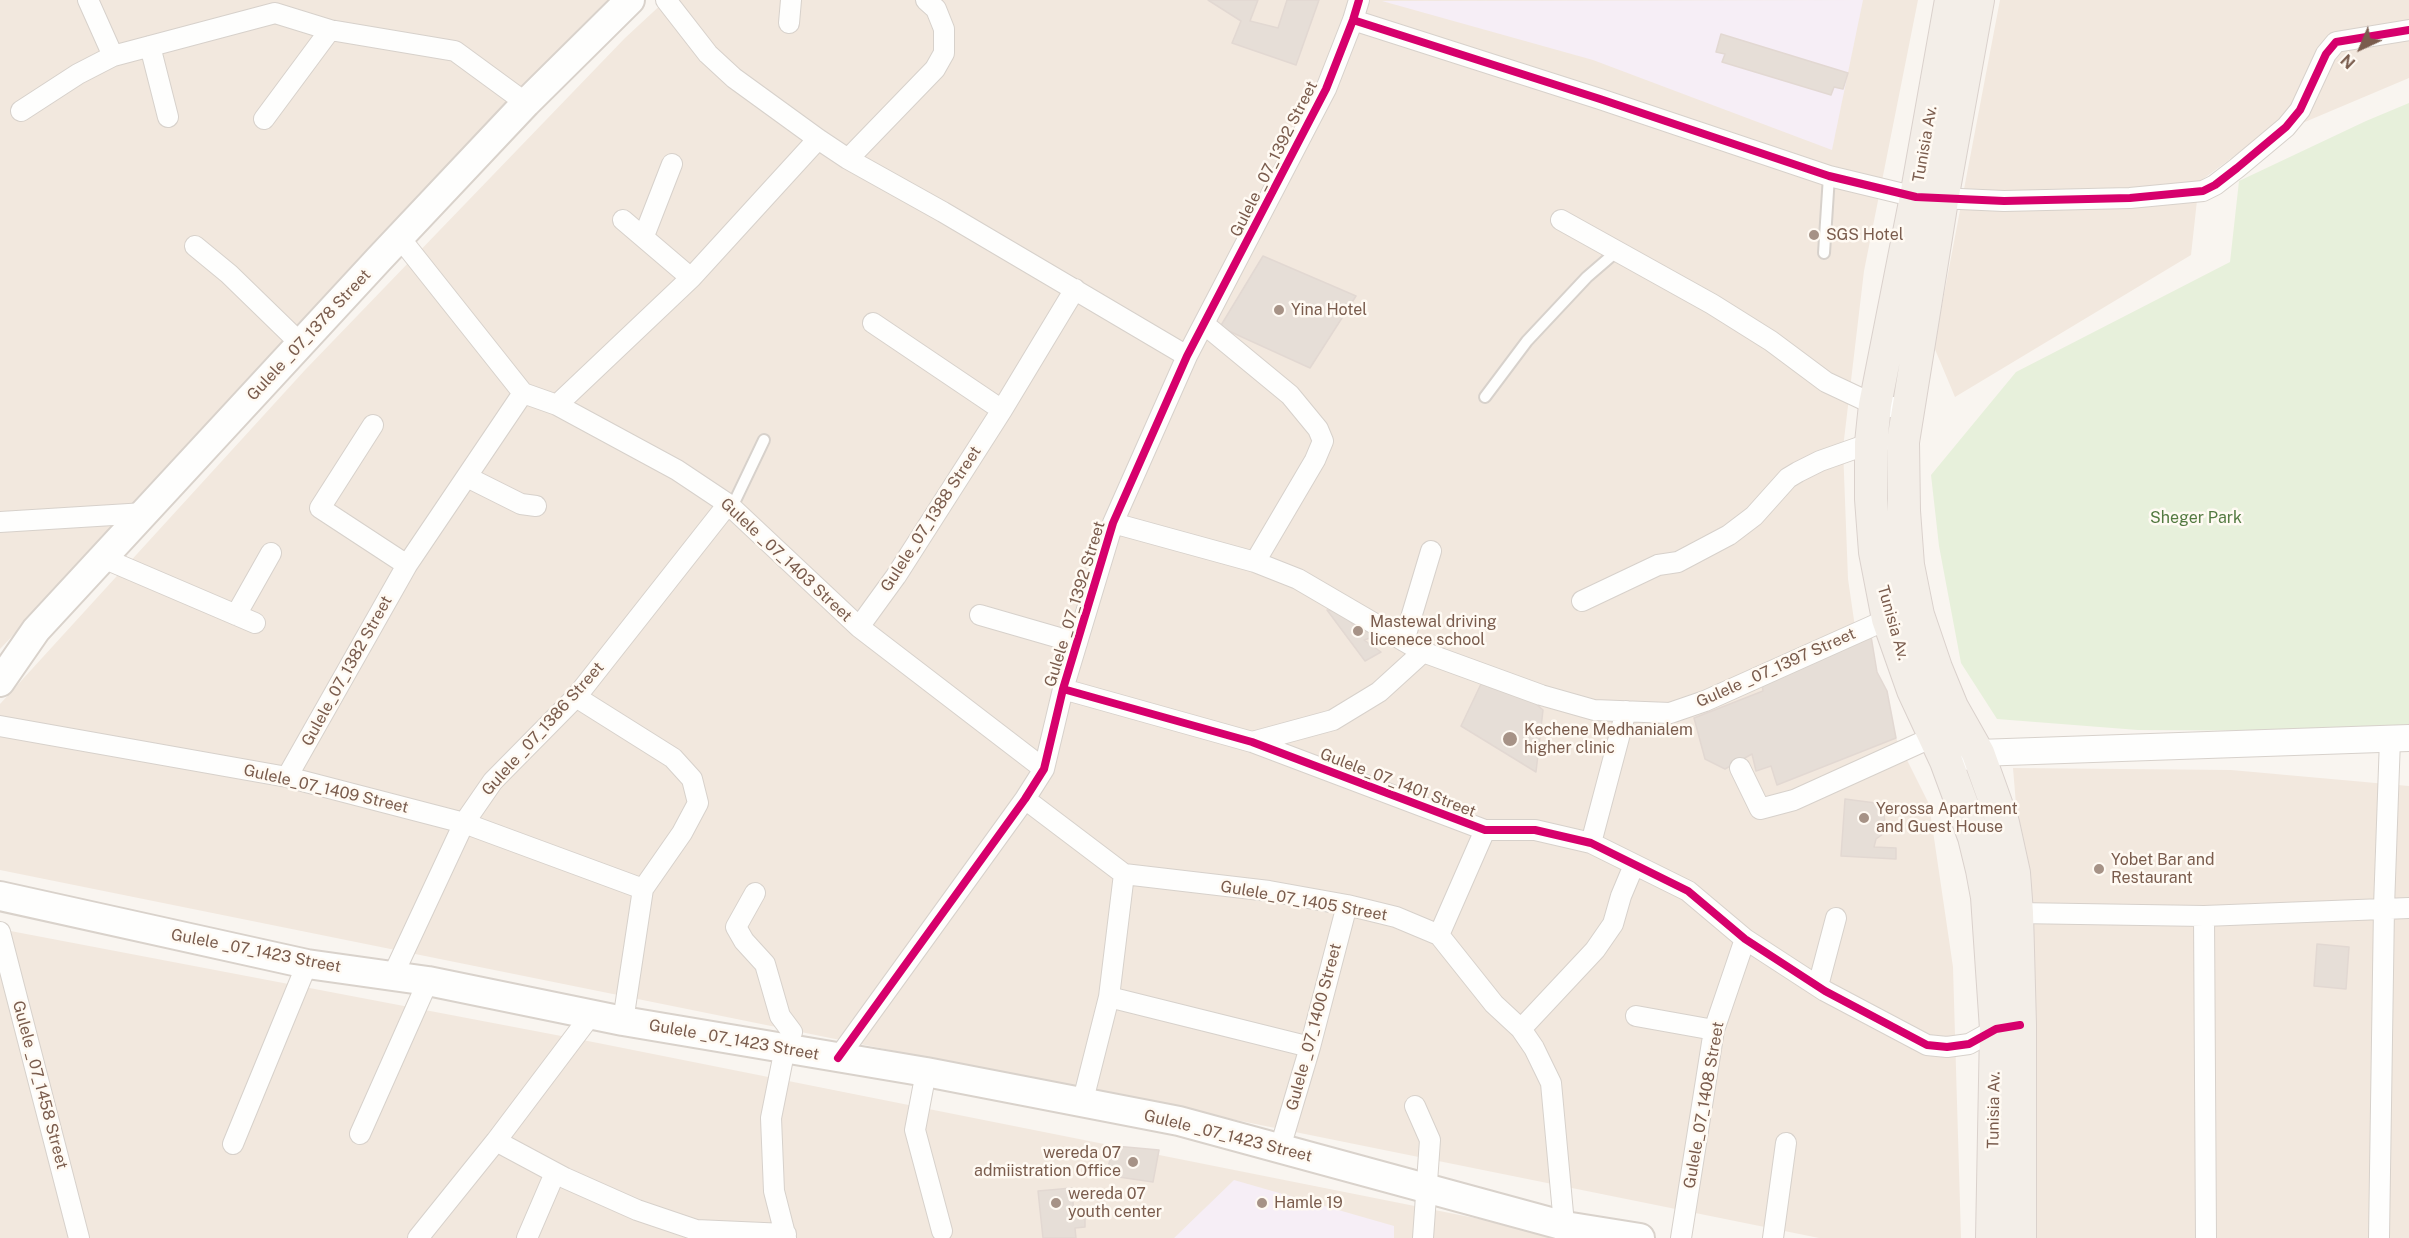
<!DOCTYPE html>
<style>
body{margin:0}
#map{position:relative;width:2409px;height:1238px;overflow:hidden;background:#f9f5f0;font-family:"Public Sans",sans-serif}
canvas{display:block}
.north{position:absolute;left:2331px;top:18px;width:60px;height:60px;-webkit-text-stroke:4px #fffaf3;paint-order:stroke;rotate:224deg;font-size:16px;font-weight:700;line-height:24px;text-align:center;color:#7a5c4d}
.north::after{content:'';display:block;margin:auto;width:21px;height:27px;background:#7a5c4d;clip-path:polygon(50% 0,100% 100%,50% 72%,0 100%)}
</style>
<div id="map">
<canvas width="2409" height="1238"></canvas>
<div class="north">N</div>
</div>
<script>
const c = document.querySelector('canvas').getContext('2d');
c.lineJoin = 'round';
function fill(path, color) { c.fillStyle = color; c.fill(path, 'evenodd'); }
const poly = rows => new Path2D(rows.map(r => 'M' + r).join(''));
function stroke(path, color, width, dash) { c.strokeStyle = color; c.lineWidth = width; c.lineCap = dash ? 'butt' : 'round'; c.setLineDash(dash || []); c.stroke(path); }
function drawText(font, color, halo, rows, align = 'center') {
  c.font = font + ' "Public Sans",sans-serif'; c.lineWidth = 5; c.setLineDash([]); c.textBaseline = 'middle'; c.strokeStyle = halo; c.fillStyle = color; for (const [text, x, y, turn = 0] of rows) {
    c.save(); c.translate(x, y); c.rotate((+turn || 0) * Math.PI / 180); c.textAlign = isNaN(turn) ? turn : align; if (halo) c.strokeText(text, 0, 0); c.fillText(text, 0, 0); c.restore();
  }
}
fill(poly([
 [0,0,616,0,0,649],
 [666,0,1918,0,1864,271,1843,448,1848,579,1861,668,1929,804,1953,967,1961,1238,1819,1238,0,870,0,704,305,370,625,38],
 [2000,0,2409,0,2409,78,2248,146,2199,182,2191,255,1955,397,1934,347],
 [2013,768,2231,770,2409,786,2409,1238,2028,1238,2033,1012],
 [0,929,598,1043,1575,1238,0,1238]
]), '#f2e8de');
fill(poly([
 [1863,0,1832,150,1593,60,1382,1],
 [1234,1180,1394,1226,1394,1238,1174,1238]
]), '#f6eef6');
fill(poly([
 [2409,103,2409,727,2307,731,2138,730,1997,719,1961,663,1939,546,1931,475,2016,372,2230,262,2239,181,2366,121]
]), '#e7f0db');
const building = poly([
 [1208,0,1258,0,1250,21,1278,28,1287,0,1319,0,1296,65,1232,43,1241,21,1208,0],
 [1721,34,1848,73,1843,89,1834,87,1831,95,1722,62,1725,54,1716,52,1721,34],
 [1263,256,1356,296,1310,368,1220,327,1263,256],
 [1327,610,1342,612,1355,627,1365,624,1376,636,1364,640,1381,652,1365,661,1327,610],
 [1871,636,1877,672,1887,691,1896,738,1777,785,1771,766,1756,771,1752,754,1725,769,1705,759,1694,718,1763,691,1762,684,1871,636],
 [1481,684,1535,703,1543,710,1536,772,1461,726,1481,684],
 [1845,799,1883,804,1886,832,1876,839,1874,847,1896,848,1896,859,1841,856,1845,799],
 [2317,944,2349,947,2346,989,2314,986,2317,944],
 [1115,1146,1159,1150,1153,1182,1105,1175,1115,1146],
 [1072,1188,1074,1216,1085,1215,1085,1227,1075,1228,1076,1238,1043,1238,1038,1191,1072,1188]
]);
fill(building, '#e6ded7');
stroke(building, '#e2d8d2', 1.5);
const service = poly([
 [1824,253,1829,176],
 [1485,397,1527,341,1587,277,1616,252],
 [732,507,764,440]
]);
const minor = poly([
 [88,0,113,56],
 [666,0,708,54,734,78,818,139,848,159,943,212,1187,356],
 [1353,20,1600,99,1829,176,1916,197,2004,201,2130,198,2203,191,2215,185,2237,168,2286,127,2300,110,2326,54,2336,42,2409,30],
 [789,23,791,0],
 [150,46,168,117],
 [21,111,78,74,113,56,275,13,330,30,455,51,526,103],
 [264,119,330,30],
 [848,159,935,69,944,53,944,29,936,9,926,0],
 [623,220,691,278],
 [1561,220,1712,304,1771,341,1826,382,1875,405,1909,409],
 [644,236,672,164],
 [400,238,523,393,557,405,677,470,728,504,859,627,1044,769],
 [195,246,229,274,301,344],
 [873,323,1002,410],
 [1204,324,1290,395,1318,429,1323,441,1315,460,1255,562],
 [557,405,691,278,818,139],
 [373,425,320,508,407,565],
 [467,477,521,504,536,506],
 [0,522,145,513],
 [1113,523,1255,562,1298,579,1423,652,1541,695,1594,710,1670,713,1705,701,1888,619,1897,617],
 [103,558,255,623],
 [1582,601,1658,565,1678,562,1729,535,1754,516,1788,478,1798,472,1820,461,1871,443,1880,443],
 [236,615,271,553],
 [980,615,1077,643],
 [859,627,896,576,1002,410,1075,289],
 [1404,641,1431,551],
 [1063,689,1252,742,1485,830,1535,830,1591,843,1688,891,1745,939,1825,991,1927,1045,1947,1047,1969,1044,1996,1029,2002,1028],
 [576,697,673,758,692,779,698,803,682,833,643,889,623,1021],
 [0,726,287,777,464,823,643,889],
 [1252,742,1333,720,1379,692,1423,652],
 [1740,768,1760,809,1794,800,1933,737],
 [287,777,407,565,523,393],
 [1025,799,1124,874],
 [1591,843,1626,711],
 [1124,874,1269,891,1347,905,1396,917,1439,935,1494,1004,1521,1029,1534,1048,1551,1083,1565,1235],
 [755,893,736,927,744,941,765,964,780,1016,792,1032,785,1048,771,1118,774,1191,786,1238],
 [2017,913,2204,916,2409,908],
 [2204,916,2206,1238],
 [0,932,79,1238],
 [1439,935,1485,830],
 [393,975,464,823,493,781,576,697,728,504],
 [1818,986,1836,918],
 [1109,997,1310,1047],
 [1636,1016,1714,1030],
 [1521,1029,1595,950,1613,924,1621,896,1634,865],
 [838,1058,1025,799,1044,769,1063,689,1113,523,1187,356,1326,89,1353,20,1359,0],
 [926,1072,915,1130,942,1231],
 [1082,1104,1109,997,1124,874],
 [1415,1106,1430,1140,1423,1238],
 [360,1134,428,981],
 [496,1141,565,1178,637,1210,696,1230,786,1234],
 [233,1144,307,964],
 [1280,1148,1310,1047,1347,905],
 [418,1238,496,1141,591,1015],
 [527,1238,555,1173],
 [1681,1238,1714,1030,1745,939],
 [1773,1238,1786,1143],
 [2379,1238,2384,907,2390,739]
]);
const tertiary = poly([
 [1960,758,1978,753,2409,738]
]);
const secondary = poly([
 [0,682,36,630,379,259,526,103,630,0],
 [0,896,307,964,428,981,623,1021,926,1072,1179,1121,1565,1226,1640,1238]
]);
const primary = poly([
 [1951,0,1916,197,1875,405,1871,443,1871,499,1875,552,1888,619,1913,690,1946,761,1974,837,1982,870,1987,897,1996,1029,1992,1238],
 [1978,0,1942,200,1903,442,1904,511,1908,565,1918,615,1936,668,1952,707,1978,753,2003,823,2014,873,2017,913,2020,1025,2020,1238]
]);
stroke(service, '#d7d1cb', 14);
stroke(minor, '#d7d1cb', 22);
stroke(tertiary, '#d7d1cb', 28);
stroke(secondary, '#d9d2cb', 32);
stroke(primary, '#dad1cc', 34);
stroke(service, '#fefefd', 10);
stroke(minor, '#fefefd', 20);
stroke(tertiary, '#fefefd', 26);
stroke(secondary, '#fefefd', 28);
stroke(primary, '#f3eee8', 32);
stroke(poly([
 [1353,20,1600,99,1829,176,1916,197,2004,201,2130,198,2203,191,2215,185,2237,168,2286,127,2300,110,2326,54,2336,42,2409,30],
 [1063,689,1252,742,1485,830,1535,830,1591,843,1688,891,1745,939,1825,991,1927,1045,1947,1047,1969,1044,1996,1029,2020,1025],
 [838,1058,1025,799,1044,769,1063,689,1113,523,1187,356,1326,89,1353,20,1359,0]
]), '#d6006c', 8);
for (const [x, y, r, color] of [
 [1814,235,6,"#a69286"],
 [1279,310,6,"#a69286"],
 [1358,631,6,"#a69286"],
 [1510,739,8,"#a69286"],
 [1864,818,6,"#a69286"],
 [2099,869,6,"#a69286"],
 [1133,1162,6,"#a69286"],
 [1056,1203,6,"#a69286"],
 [1262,1203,6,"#a69286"]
]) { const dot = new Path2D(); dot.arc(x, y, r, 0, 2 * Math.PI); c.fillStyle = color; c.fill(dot); stroke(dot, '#fffaf3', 2); }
drawText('16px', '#7a5c4d', '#fffaf3', [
 ["Tunisia Av.",1925,144,-80],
 ["Gulele _07_1392 Street",1274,159,-63],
 ["Gulele _07_1378 Street",309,335,-47],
 ["Gulele_07_1388 Street",931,519,-57],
 ["Gulele _07_1403 Street",786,560,43],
 ["Gulele _07_1392 Street",1075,604,-73],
 ["Tunisia Av.",1893,623,74],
 ["Gulele _07_1397 Street",1776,668,-24],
 ["Gulele_07_1382 Street",347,671,-61],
 ["Gulele _07_1386 Street",543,729,-48],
 ["Gulele_07_1401 Street",1398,783,21],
 ["Gulele_07_1409 Street",326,789,13],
 ["Gulele_07_1405 Street",1304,901,10],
 ["Gulele _07_1423 Street",256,951,11],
 ["Gulele _07_1400 Street",1314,1027,-75],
 ["Gulele _07_1423 Street",734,1040,10],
 ["Gulele _07_1458 Street",40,1085,75],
 ["Gulele_07_1408 Street",1704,1105,-80],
 ["Tunisia Av.",1994,1110,-89],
 ["Gulele _07_1423 Street",1228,1136,14]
]);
drawText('16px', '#7a5c4d', '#fffaf3', [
 ["SGS Hotel",1826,235],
 ["Yina Hotel",1291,310],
 ["Mastewal driving",1370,622],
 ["licenece school",1370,640],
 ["Kechene Medhanialem",1524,730],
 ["higher clinic",1524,748],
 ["Yerossa Apartment",1876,809],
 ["and Guest House",1876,827],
 ["Yobet Bar and",2111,860],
 ["Restaurant",2111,878],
 ["wereda 07",1121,1153,"right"],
 ["admiistration Office",1121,1171,"right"],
 ["wereda 07",1068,1194],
 ["youth center",1068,1212],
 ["Hamle 19",1274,1203]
], 'left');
drawText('16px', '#537a41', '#fffaf3', [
 ["Sheger Park",2196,518]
]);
</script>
